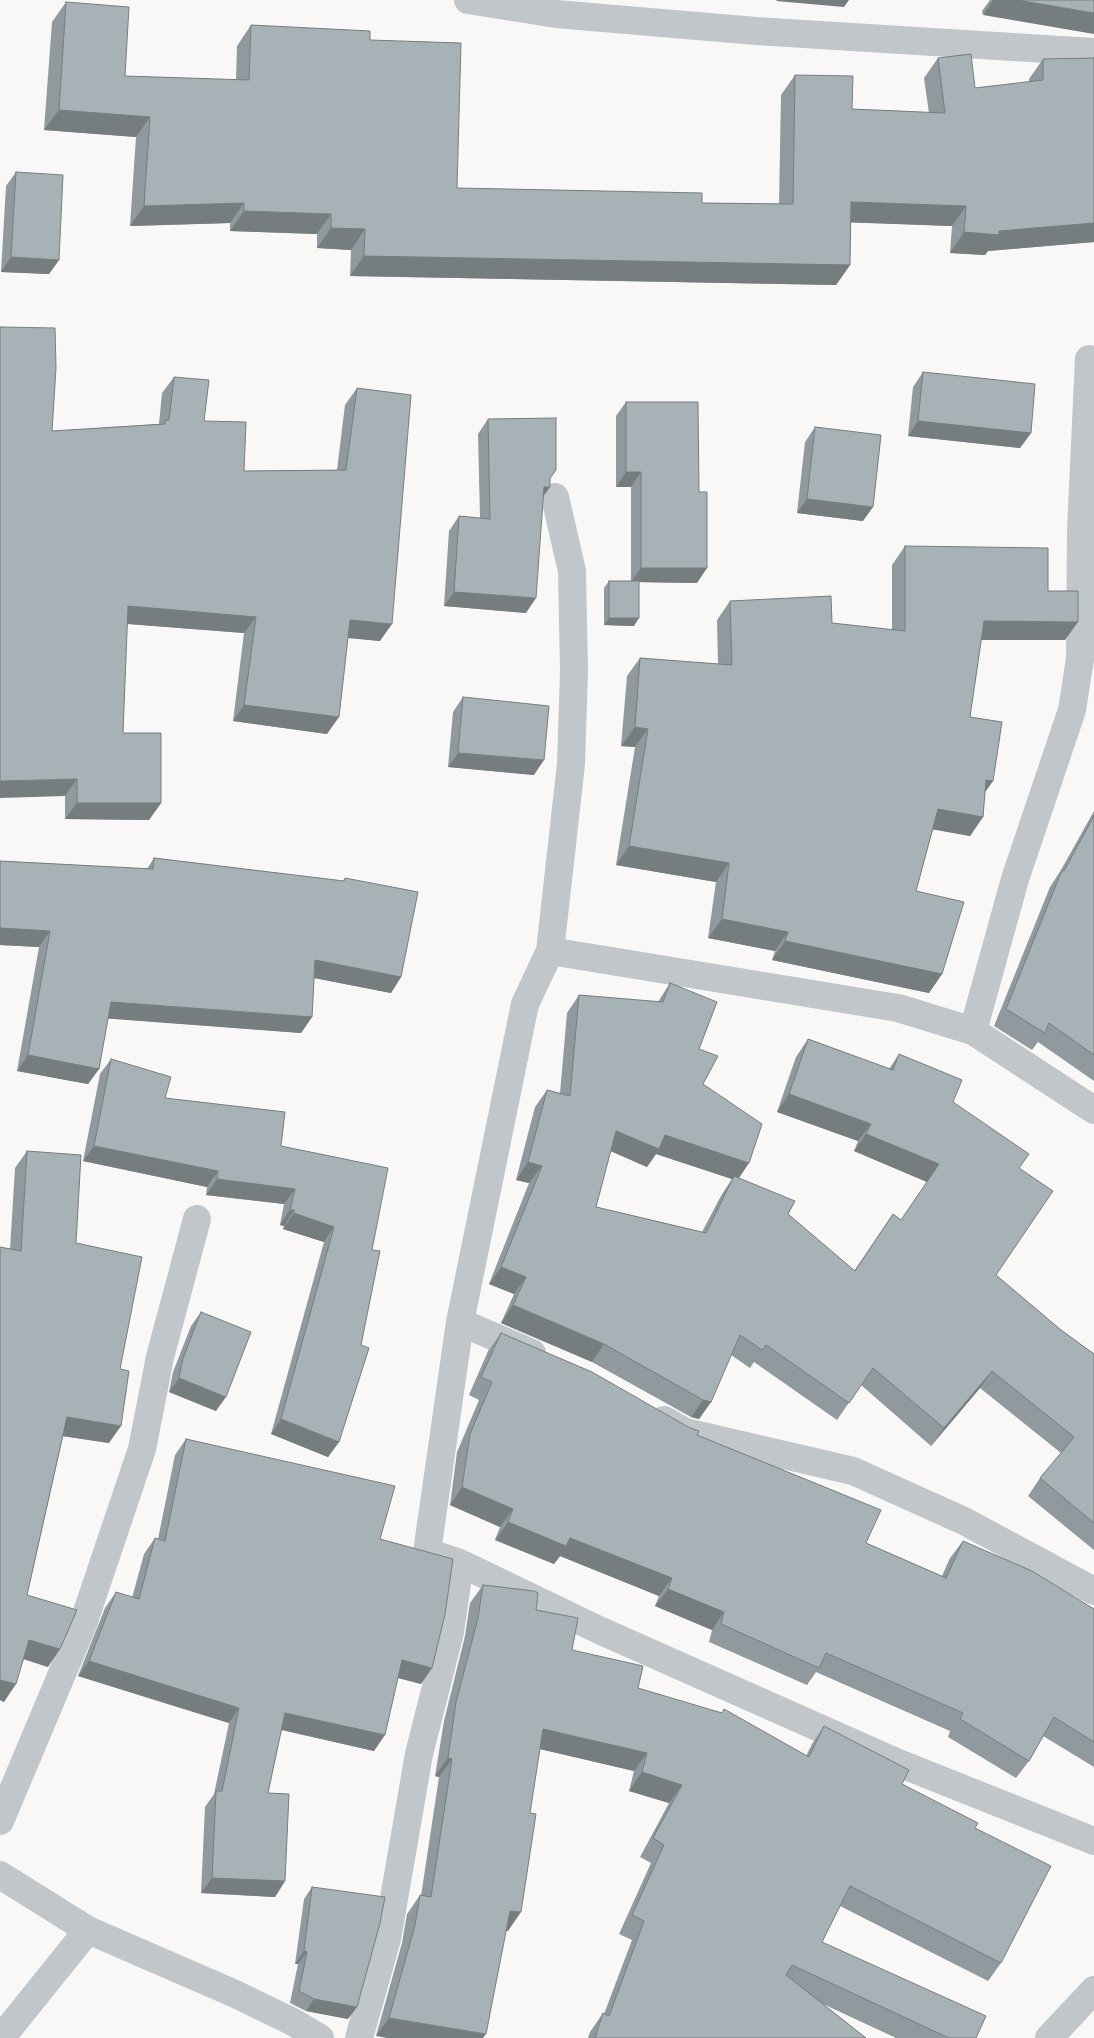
<!DOCTYPE html>
<style>
body{margin:0}
canvas{display:block;background:#f9f8f6}
</style>
<canvas width="1094" height="2038"></canvas>
<script>
const c = document.querySelector('canvas').getContext('2d');
c.lineJoin = 'round';
const poly = rows => new Path2D(rows.map(r => 'M' + r).join(''));
function stroke(path, color, width, dash) { c.strokeStyle = color; c.lineWidth = width; c.lineCap = dash ? 'butt' : 'round'; c.setLineDash(dash || []); c.stroke(path); }
function fill(path, color) { c.fillStyle = color; c.fill(path, 'evenodd'); }
stroke(poly([
 [468,0,556,14,756,31,1094,52],
 [555,497,572,571,574,671,571,764,550,951,525,1004,460,1322,427,1552,460,1563,599,1630,896,1762,1094,1841],
 [550,951,898,1008,973,1031,1094,1110],
 [973,1031,1015,879,1072,710,1080,659,1081,529,1089,359],
 [460,1322,532,1353],
 [664,1420,685,1432,853,1471,964,1521,1094,1591],
 [0,1821,83,1624,142,1449,160,1357,197,1219],
 [0,1875,88,1930,233,1993,293,2022,320,2038],
 [1,2038,88,1930],
 [359,2038,387,1939,419,1754,450,1632,460,1563],
 [1049,2038,1094,1990]
]), '#c0c6c9', 28);
fill(poly([
 [990,0,1094,0,983,15,982,11],
 [66,2,125,76,236,80,237,46,251,25,370,40,457,188,702,203,779,204,781,95,795,75,852,109,929,113,924,78,938,58,975,88,1029,82,1029,79,1043,59,1094,58,1094,242,988,251,985,255,950,253,952,226,850,222,850,265,836,285,350,276,351,250,317,248,317,234,230,231,230,223,130,226,136,137,44,130,52,22],
 [16,172,59,260,49,274,1,272,6,186],
 [923,372,1031,433,1020,448,908,436,913,387],
 [174,377,204,421,244,471,337,470,345,405,357,388,380,641,348,638,327,734,233,721,244,633,127,624,123,733,161,803,149,820,65,819,65,796,52,431,159,424,162,393],
 [626,402,697,583,639,582,634,626,604,625,604,588,609,581,631,581,631,487,616,487,616,416],
 [488,419,556,470,550,479,550,487,543,496,526,613,444,606,449,531,459,516,480,518,478,434],
 [815,427,863,521,797,513,805,442],
 [905,546,1048,591,1065,640,981,640,970,717,993,781,985,792,983,817,970,836,933,829,916,891,942,974,929,993,772,960,775,951,708,938,716,882,616,865,635,747,621,746,627,676,640,658,718,664,717,620,730,601,832,623,892,630,892,565],
 [463,697,534,775,448,767,453,712],
 [1094,811,1094,1081,1038,1042,1032,1050,994,1026,1050,887,1061,870],
 [154,858,343,881,345,878,401,977,391,993,314,978,312,1017,301,1033,108,1018,99,1069,88,1084,17,1071,39,947,0,945,0,861,147,869],
 [670,983,699,1049,703,1084,739,1178,788,1214,854,1271,893,1214,901,1220,927,1182,854,1151,858,1141,777,1112,796,1057,808,1039,889,1069,899,1054,953,1102,1019,1168,996,1275,1061,1330,1094,1354,1094,1550,1028,1496,1040,1478,1061,1453,980,1388,931,1446,861,1385,837,1420,754,1362,750,1368,731,1355,711,1402,699,1419,691,1417,592,1362,501,1323,514,1294,489,1284,529,1183,516,1180,535,1107,547,1090,560,1093,567,1013,579,995,658,1002],
 [610,1151,647,1167,656,1154,732,1179,722,1194,702,1232,596,1207],
 [111,1059,165,1098,281,1146,372,1250,339,1442,328,1457,271,1434,324,1242,283,1229,284,1226,280,1225,284,1204,206,1195,207,1187,83,1161,100,1074],
 [27,1151,76,1243,120,1369,109,1443,63,1436,27,1595,48,1667,24,1659,4,1702,0,1700,0,1247,10,1249,15,1168],
 [201,1312,216,1411,169,1392,173,1372,191,1326],
 [501,1333,697,1435,866,1543,942,1576,950,1558,963,1541,1094,1609,1094,1767,1043,1736,1029,1761,1016,1778,948,1737,950,1731,816,1672,807,1685,709,1642,712,1630,655,1606,659,1596,560,1556,554,1564,495,1540,500,1527,450,1505,457,1452,479,1400,469,1395,488,1351],
 [186,1439,380,1539,432,1668,421,1684,398,1678,374,1751,281,1730,268,1793,285,1881,275,1897,201,1893,205,1807,214,1794,229,1723,78,1676,105,1608,116,1592,132,1598,144,1554,155,1538,158,1539,175,1455],
 [483,1585,536,1610,572,1650,638,1688,806,1756,812,1744,824,1726,902,1784,975,1828,1001,1963,988,1981,840,1906,822,1942,976,2038,896,2038,823,2004,866,2038,588,2038,590,2032,603,2013,604,2014,632,1940,619,1934,651,1863,640,1857,669,1803,629,1791,634,1771,540,1749,508,1931,506,1930,376,2036,402,1943,407,1914,420,1895,421,1896,439,1777,435,1776,444,1721,465,1636,470,1603],
 [312,1887,348,2019,306,2011,290,2003,298,1964,295,1964,304,1899]
]), '#90999d');
fill(poly([
 [777,0,849,0,844,7,776,1],
 [993,0,1017,0,1094,13,1094,34,983,15],
 [59,110,150,117,136,137,44,130],
 [851,202,966,206,952,226,837,222],
 [244,203,230,223,130,226,144,206],
 [244,211,331,214,317,234,230,231],
 [1094,223,1094,242,988,251,985,255,950,253,964,232,999,231],
 [331,228,365,229,351,250,317,248],
 [364,256,850,265,836,285,350,276],
 [11,257,59,260,49,274,1,272],
 [918,421,1031,433,1020,448,908,436],
 [556,470,544,487,550,487,540,501,534,501],
 [626,472,641,472,631,487,616,487],
 [807,499,873,507,863,521,797,513],
 [641,568,707,568,697,583,631,582],
 [454,592,536,598,526,613,444,606],
 [128,606,256,617,244,633,116,623],
 [609,618,639,618,634,626,604,625],
 [350,620,392,624,380,641,339,637],
 [984,621,1078,622,1065,640,970,640],
 [244,705,339,717,327,734,233,721],
 [635,727,648,729,635,747,621,746],
 [458,753,544,760,534,775,448,767],
 [77,779,65,796,0,798,0,781],
 [986,780,993,781,979,800],
 [77,803,161,803,149,820,65,819],
 [938,809,983,817,970,836,925,828],
 [629,846,729,863,716,882,616,865],
 [722,919,788,932,775,951,708,938],
 [0,928,50,931,39,947,0,945],
 [785,941,942,974,929,993,772,960],
 [315,960,401,977,391,993,304,976],
 [111,1002,312,1017,301,1033,100,1018],
 [28,1055,99,1069,88,1084,17,1071],
 [789,1094,871,1124,858,1141,777,1112],
 [616,1131,665,1135,749,1163,737,1181,734,1176,732,1179,656,1154,647,1167,604,1148],
 [866,1134,939,1164,927,1182,854,1151],
 [94,1146,218,1171,207,1187,83,1161],
 [528,1162,542,1166,529,1183,516,1180],
 [217,1179,295,1189,284,1204,206,1195],
 [290,1210,294,1210,284,1226,280,1225],
 [294,1213,334,1227,324,1242,283,1229],
 [501,1267,526,1277,514,1294,489,1284],
 [513,1305,604,1344,592,1362,501,1323],
 [992,1371,980,1388,931,1446,944,1428],
 [179,1378,226,1397,216,1411,169,1392],
 [703,1400,711,1402,699,1419,691,1417],
 [67,1417,121,1426,109,1443,55,1435],
 [281,1419,339,1442,328,1457,271,1434],
 [462,1487,513,1509,500,1527,450,1505],
 [508,1522,570,1538,672,1578,659,1596,560,1556,554,1564,495,1540],
 [668,1589,724,1612,712,1630,655,1606],
 [29,1640,60,1649,48,1667,17,1657],
 [402,1660,432,1668,421,1684,391,1676],
 [89,1661,239,1708,229,1723,78,1676],
 [0,1680,16,1684,4,1702,0,1700],
 [285,1713,385,1735,374,1751,274,1728],
 [543,1729,647,1753,634,1771,531,1747],
 [448,1758,452,1759,439,1777,435,1776],
 [642,1772,682,1785,669,1803,629,1791],
 [212,1878,285,1881,275,1897,201,1893],
 [510,1911,521,1912,508,1931,498,1929],
 [304,1951,307,1952,298,1964,295,1964],
 [314,1999,357,2007,348,2019,306,2011],
 [389,2018,486,2034,483,2038,387,2038,376,2036]
]), '#757d7f');
const building = poly([
 [1017,0,1094,0,1094,13,1017,0],
 [66,2,129,7,125,76,249,80,251,25,370,31,370,40,461,43,457,188,702,193,702,203,793,204,795,75,853,76,852,109,945,113,938,58,971,54,975,88,1043,80,1043,59,1094,58,1094,223,999,231,999,235,964,232,966,206,851,202,850,265,364,256,365,229,331,228,331,214,244,211,244,203,144,206,150,117,59,110,66,2],
 [16,172,63,175,59,260,11,257,16,172],
 [0,327,55,328,56,368,52,431,165,424,165,420,169,420,174,377,209,380,204,421,246,422,244,471,346,470,357,388,411,395,392,624,350,620,339,717,244,705,256,617,128,606,123,733,161,733,161,803,77,803,77,779,0,781,0,327],
 [923,372,1035,384,1031,433,918,421,923,372],
 [626,402,698,402,699,492,707,492,707,568,641,568,641,472,626,472,626,402],
 [556,418,556,470,550,478,550,487,544,487,536,598,454,592,459,516,490,519,488,419,556,418],
 [815,427,881,435,873,507,807,499,815,427],
 [905,546,1048,548,1048,591,1078,591,1078,622,984,621,970,717,1002,722,993,781,986,780,983,817,938,809,916,891,964,902,942,974,785,941,788,932,722,919,729,863,629,846,648,729,635,727,640,658,732,665,730,601,831,596,832,623,905,631,905,546],
 [609,581,639,581,639,618,609,618,609,581],
 [463,697,549,706,544,760,458,753,463,697],
 [1094,816,1094,1055,1049,1023,1045,1033,1006,1009,1062,870,1064,871,1094,816],
 [154,858,344,881,345,878,418,892,401,977,315,960,312,1017,111,1002,99,1069,28,1055,50,931,0,928,0,861,153,869,154,858],
 [670,983,717,1002,699,1049,718,1056,703,1084,762,1124,749,1163,665,1135,659,1149,616,1131,596,1207,706,1233,734,1176,795,1201,788,1214,855,1271,893,1214,901,1220,939,1164,866,1134,871,1124,789,1094,808,1039,893,1070,899,1054,962,1080,953,1102,1029,1154,1019,1168,1053,1191,996,1275,1061,1330,1094,1354,1094,1523,1040,1478,1074,1437,992,1371,944,1428,873,1368,849,1403,766,1345,762,1350,740,1335,711,1402,703,1400,604,1344,513,1305,526,1277,501,1267,542,1166,528,1162,547,1090,570,1096,579,995,663,1002,670,983],
 [111,1059,171,1077,165,1098,285,1112,281,1146,388,1168,372,1250,380,1251,361,1345,369,1348,339,1442,281,1419,334,1227,294,1213,294,1210,290,1210,295,1189,217,1179,218,1171,94,1146,111,1059],
 [27,1151,81,1155,76,1243,142,1257,120,1369,129,1371,121,1426,67,1417,27,1595,77,1610,60,1649,29,1640,16,1684,0,1680,0,1247,21,1251,27,1151],
 [201,1312,251,1332,226,1397,179,1378,183,1358,201,1312],
 [501,1333,592,1372,690,1428,699,1431,697,1435,881,1510,866,1543,946,1578,963,1541,1032,1571,1094,1609,1094,1742,1054,1717,1029,1761,960,1719,963,1713,826,1653,819,1668,721,1624,724,1612,668,1589,672,1578,570,1538,566,1546,508,1522,513,1509,462,1487,470,1434,492,1382,481,1377,501,1333],
 [186,1439,395,1486,380,1539,453,1559,445,1614,432,1668,402,1660,385,1735,285,1713,268,1793,289,1794,285,1881,212,1878,216,1791,222,1791,239,1708,89,1661,116,1592,139,1599,155,1538,165,1541,186,1439],
 [483,1585,534,1591,538,1593,536,1610,578,1618,572,1650,643,1666,638,1688,722,1713,724,1709,809,1757,824,1726,909,1770,902,1784,978,1823,975,1828,1051,1866,1001,1963,850,1886,822,1942,986,2016,976,2038,949,2038,792,1965,786,1975,866,2038,595,2038,603,2013,609,2016,644,1921,632,1915,664,1845,653,1838,682,1785,642,1772,647,1753,543,1729,530,1813,536,1814,521,1912,510,1911,486,2034,389,2018,415,1925,420,1895,431,1897,452,1759,448,1758,456,1702,478,1618,483,1585],
 [312,1887,385,1897,380,1923,357,2007,314,1999,299,1991,307,1952,304,1951,312,1887]
]);
fill(building, '#a7b2b6');
stroke(building, '#757d7f', 1);
</script>
